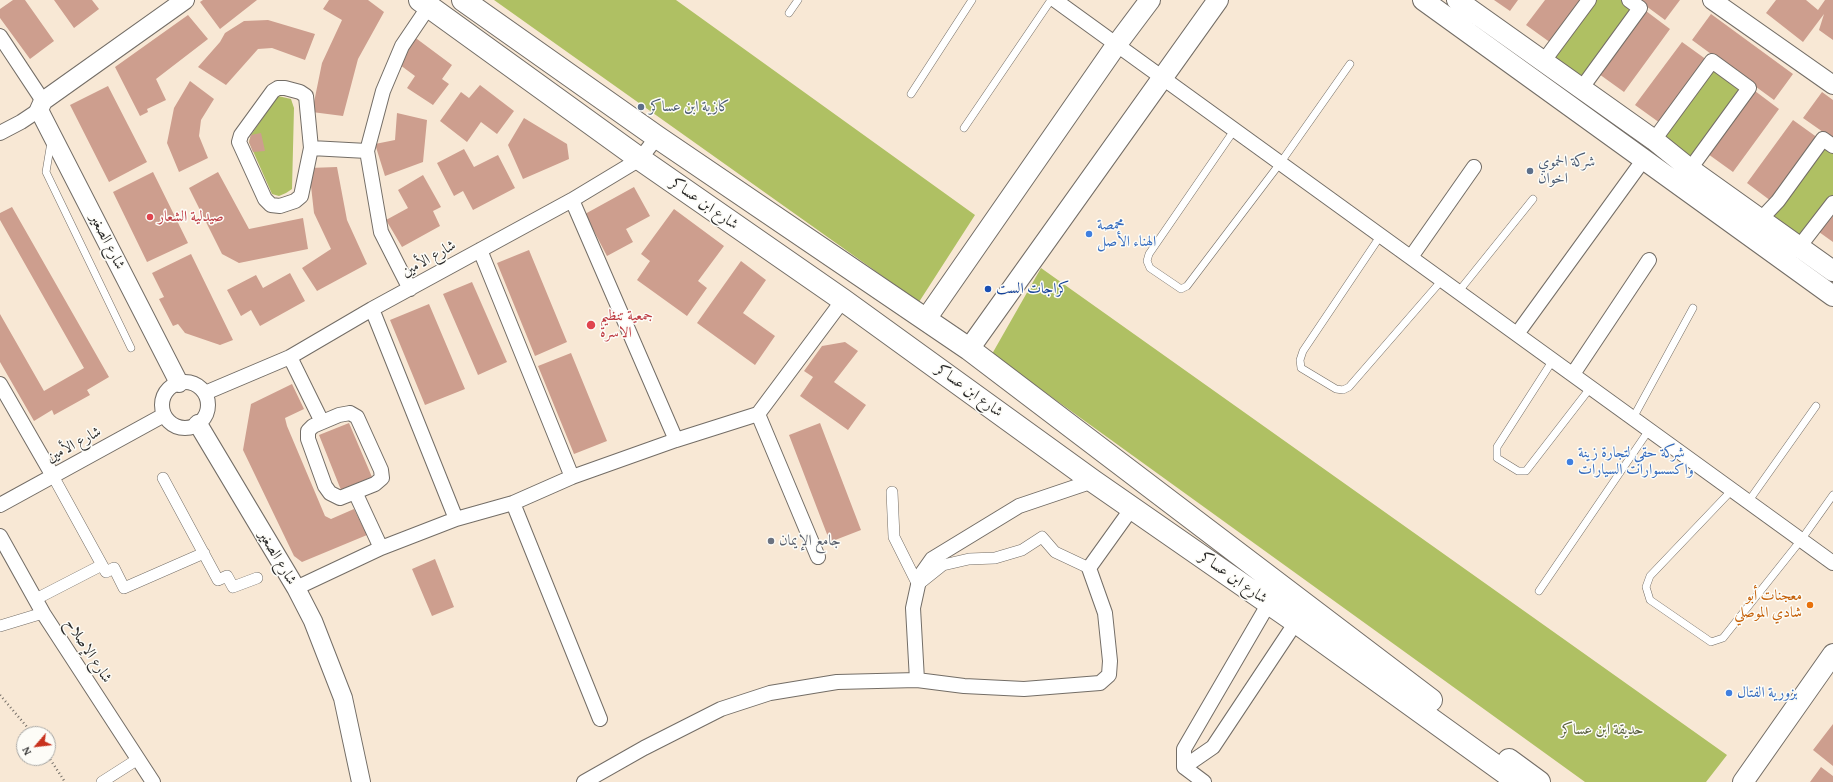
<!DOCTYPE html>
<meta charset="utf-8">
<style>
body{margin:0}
#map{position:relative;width:1833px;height:782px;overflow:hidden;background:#f8e8d5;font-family:"Gentium Book Plus",serif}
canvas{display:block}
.north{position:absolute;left:16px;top:726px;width:40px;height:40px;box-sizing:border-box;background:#fdfcf7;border:1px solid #a9a8a5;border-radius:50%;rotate:242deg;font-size:11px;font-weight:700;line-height:16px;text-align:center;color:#2b2b2b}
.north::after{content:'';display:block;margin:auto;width:14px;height:18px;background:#c8321e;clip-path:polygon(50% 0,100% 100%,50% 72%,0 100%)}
</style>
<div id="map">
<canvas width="1833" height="782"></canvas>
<div class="north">N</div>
</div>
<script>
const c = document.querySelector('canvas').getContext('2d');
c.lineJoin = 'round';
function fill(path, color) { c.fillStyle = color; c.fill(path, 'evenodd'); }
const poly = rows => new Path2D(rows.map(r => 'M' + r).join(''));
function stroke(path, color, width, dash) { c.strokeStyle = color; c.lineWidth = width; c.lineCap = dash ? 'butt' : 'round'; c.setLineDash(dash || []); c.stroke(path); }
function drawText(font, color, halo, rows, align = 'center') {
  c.font = font + ' "Gentium Book Plus",Amiri,serif'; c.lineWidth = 3; c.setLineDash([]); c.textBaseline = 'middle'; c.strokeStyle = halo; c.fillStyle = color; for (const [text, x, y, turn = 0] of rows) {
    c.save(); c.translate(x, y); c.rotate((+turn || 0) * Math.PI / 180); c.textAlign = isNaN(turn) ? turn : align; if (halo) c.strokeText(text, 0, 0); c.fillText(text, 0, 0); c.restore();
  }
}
fill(poly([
 [494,0,676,0,975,215,919,302],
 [1597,0,1622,0,1634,9,1582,79,1554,58],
 [1715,68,1743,89,1691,159,1663,138],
 [278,96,291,99,294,108,292,189,286,193,279,196,272,194,249,142,251,135],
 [1826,146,1833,151,1833,195,1802,237,1774,216],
 [1041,268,1727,755,1706,782,1585,782,992,354]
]), '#afc063');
fill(poly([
 [13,0,25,0,54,41,30,59,0,18,0,9],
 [54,0,92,0,99,9,74,28],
 [203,0,257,0,220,29,200,2],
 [329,0,368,0,384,12,358,59,343,116,312,112,322,63,342,20,323,9],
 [1494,0,1518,0,1510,11],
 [1545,0,1583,0,1551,43,1526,25],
 [1638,0,1680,0,1665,20],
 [1776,0,1806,0,1818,10,1825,0,1833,0,1833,40,1819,30,1824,14,1803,42,1766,13],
 [1646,11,1670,29,1624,92,1599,74],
 [1711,14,1793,74,1774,100,1692,40],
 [188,15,208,39,156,79,166,100,147,109,148,112,140,116,115,67],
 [268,20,315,34,305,60,272,48,258,49,226,85,198,67,220,42,225,33,244,21],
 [413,36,452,65,442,79,449,84,433,105,407,88,415,76,396,62],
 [1682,42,1707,60,1660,123,1635,105],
 [190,81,214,99,201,120,199,136,208,158,179,172,167,143,174,108],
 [480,85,514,111,497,134,481,122,467,142,440,121,461,92,469,98],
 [108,86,147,162,109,182,70,105],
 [1755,91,1779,109,1733,172,1708,154],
 [1822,92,1833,100,1833,139,1803,118],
 [397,113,427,120,423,162,385,176,375,144,395,140],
 [524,118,567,144,569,159,523,179,508,145],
 [1793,120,1818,138,1771,201,1747,183],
 [261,133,265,151,253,152,249,142,251,135],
 [464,149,474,167,498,155,515,188,473,210,463,191,454,196,437,163],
 [337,167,347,220,367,264,317,291,302,268,331,249,314,213,309,168],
 [153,172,188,243,147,262,113,192],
 [218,172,249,229,303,218,308,249,239,263,222,254,189,188],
 [423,175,441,207,433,211,440,226,402,247,386,220,408,208,398,190],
 [634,187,650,216,626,229,633,242,607,256,585,214],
 [12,207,109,377,87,390,90,395,54,415,52,410,34,421,0,362,0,314,44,391,84,368,0,220,0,213],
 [674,209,724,246,698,281,707,288,687,316,637,280,650,261,641,254],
 [1833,214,1833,242,1819,232],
 [529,250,567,342,535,356,497,263],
 [191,254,233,340,220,345,185,333,178,324,173,326,159,299,164,297,152,273],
 [741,261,766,280,743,313,775,336,755,365,697,323],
 [290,273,305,301,260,326,251,310,241,316,227,290,256,275,263,288],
 [472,282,507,362,478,375,443,294],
 [429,304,465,389,425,405,390,320],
 [845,342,858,351,834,382,866,405,848,430,800,396,813,377,804,371,822,346],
 [571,353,607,441,574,454,538,366],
 [292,384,304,409,285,418,287,426,325,516,331,519,354,509,367,535,302,562,294,556,243,450,251,404],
 [349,423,372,477,341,490,319,435],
 [820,423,861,530,830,542,789,435],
 [435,559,454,607,432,616,412,569],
 [1833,724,1833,766,1813,750],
 [1821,767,1833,776,1833,782,1810,782]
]), '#cd9e8e');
const service = poly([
 [789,13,798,0],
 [911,94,972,0],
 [964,128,1051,0],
 [1235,129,1149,254,1147,261,1150,268,1181,289,1187,286,1281,162,1350,64],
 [51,142,46,172,131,348],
 [1381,235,1303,351,1300,360,1301,368,1336,389,1343,390,1349,387,1442,280],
 [1459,291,1533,199],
 [1553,360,1497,447,1497,458,1518,471,1526,471,1591,387],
 [1633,418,1693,308],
 [1732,490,1650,576,1646,587,1650,600,1711,642,1723,638,1801,540,1833,495],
 [1748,502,1816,406],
 [1539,591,1649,430]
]);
const pedestrian = poly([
 [53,476,102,565,106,572,114,568,124,588,204,553],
 [163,478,218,580,227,576,233,587,257,578],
 [892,492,894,537,918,585,943,565,969,559,995,558,1022,550,1042,537,1055,552,1089,568],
 [36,599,102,565],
 [0,626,43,613],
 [102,782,138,759]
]);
const minor = poly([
 [1055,0,1833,563],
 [0,36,43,101],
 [1543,62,1589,0],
 [278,88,285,88,300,92,306,96,311,148,301,196,295,201,280,206,271,205,265,199,239,142,241,135,273,91,278,88],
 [1581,89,1640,8,1629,0],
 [0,133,21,122,39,110],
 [1654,140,1712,61,1749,88,1690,169],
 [311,148,367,151],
 [572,200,676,440],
 [1760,220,1778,201,1823,139,1833,146],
 [1799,247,1833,203],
 [480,250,572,477],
 [1411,257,1474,167],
 [410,289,381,232,367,151,383,91,402,46,429,6],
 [372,309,456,519],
 [1517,334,1644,159],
 [290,357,322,422],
 [1573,374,1649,260],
 '162 405a23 23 0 1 1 46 0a23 23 0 1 1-46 0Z',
 [0,384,53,476],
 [205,393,290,357,372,309,572,200,640,159,657,137],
 [350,413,357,417,381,470,382,478,375,484,340,498,330,493,325,486,308,439,308,431,313,426,339,415,350,413],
 [758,414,818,557],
 [355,492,381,548],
 [513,503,600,719],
 [0,505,164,415],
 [0,536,43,613,153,782],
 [296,588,381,548,456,519,513,503,572,477,676,440,758,414,843,300],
 [917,680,913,608,920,576,932,559,1019,506,1093,481],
 [1184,767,1213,747,1296,622],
 [584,782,644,748,721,709,770,693,837,682,917,680,964,686,1024,689,1100,683,1109,675,1110,661,1105,613,1089,568,1132,508],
 [1204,782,1184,767,1184,749,1269,603]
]);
const tertiary = poly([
 [1712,0,1833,85],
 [179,383,39,110,43,101,185,0],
 [198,424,296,588,313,621,343,698,361,782]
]);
const secondary = poly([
 [1423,0,1833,296],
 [1457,0,1654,140,1690,169,1833,271],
 [926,319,1117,44,1150,0],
 [969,349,1218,0],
 [1743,782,1833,654]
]);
const primary = poly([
 [420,0,640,159,843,300,1093,481,1296,622,1518,782],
 [463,0,657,137,969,349,1431,700],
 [1509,760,1539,782]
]);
stroke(service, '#736d66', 8);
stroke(pedestrian, '#736d66', 12);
stroke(minor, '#736d66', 16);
stroke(tertiary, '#736d66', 20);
stroke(secondary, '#736d66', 22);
stroke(primary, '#736d66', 24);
stroke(poly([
 [0,695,33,734],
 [48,756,65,782]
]), '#736d66', 2.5, [1, 3]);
stroke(service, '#fff', 7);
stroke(pedestrian, '#fff', 11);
stroke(minor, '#fff', 14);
stroke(tertiary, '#fff', 18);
stroke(secondary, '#fff', 20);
stroke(primary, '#fff', 22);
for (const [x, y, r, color] of [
 [641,107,4,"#5c6f8a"],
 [1530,171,4,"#5c6f8a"],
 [150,217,4,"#e0444e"],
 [1089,234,4,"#3f7fe0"],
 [988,289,4,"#1a4fb4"],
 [591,325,5,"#e0444e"],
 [1570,462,4,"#3f7fe0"],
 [771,541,4,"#6b7280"],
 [1810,605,4,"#e8710a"],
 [1729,693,4,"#3f7fe0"]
]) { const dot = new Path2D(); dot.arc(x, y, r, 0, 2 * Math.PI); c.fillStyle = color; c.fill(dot); stroke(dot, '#fdfcf7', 1.5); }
drawText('15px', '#4e5e75', '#fdfcf7', [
 ["كازية ابن عساكر",649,107],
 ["شركة الحموي",1538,162],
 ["اخوان",1538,179]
], 'left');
drawText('15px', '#2b2b2b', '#fdfcf7', [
 ["شارع ابن عساكر",704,204,35],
 ["شارع الصغير",107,242,63],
 ["شارع الأمين",429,259,-29],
 ["شارع ابن عساكر",969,391,36],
 ["شارع الأمين",74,445,-28],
 ["شارع الصغير",277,558,59],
 ["شارع ابن عساكر",1233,578,35],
 ["شارع الإصلاح",88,651,57]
]);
drawText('15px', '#be3a42', '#fdfcf7', [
 ["صيدلية الشعار",158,217],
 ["جمعية تنظيم",600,316],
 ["الاسرة",600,333]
], 'left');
drawText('15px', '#366cbe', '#fdfcf7', [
 ["محمصة",1097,225],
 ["الهناء الأصل",1097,242],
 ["شركة حقي لتجارة زينة",1578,453],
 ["واكسسوارات السيارات",1578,470],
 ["بزورية الفتال",1737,693]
], 'left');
drawText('15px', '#164399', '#fdfcf7', [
 ["كراجات الست",996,289]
], 'left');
drawText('15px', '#5b616d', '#fdfcf7', [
 ["جامع الإيمان",779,541]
], 'left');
drawText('15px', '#c56008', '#fdfcf7', [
 ["معجنات أبو",1802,596],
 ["شادي الموصلي",1802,613]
], 'right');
drawText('15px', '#595f3f', '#fdfcf7', [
 ["حديقة ابن عساكر",1602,730]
]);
</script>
